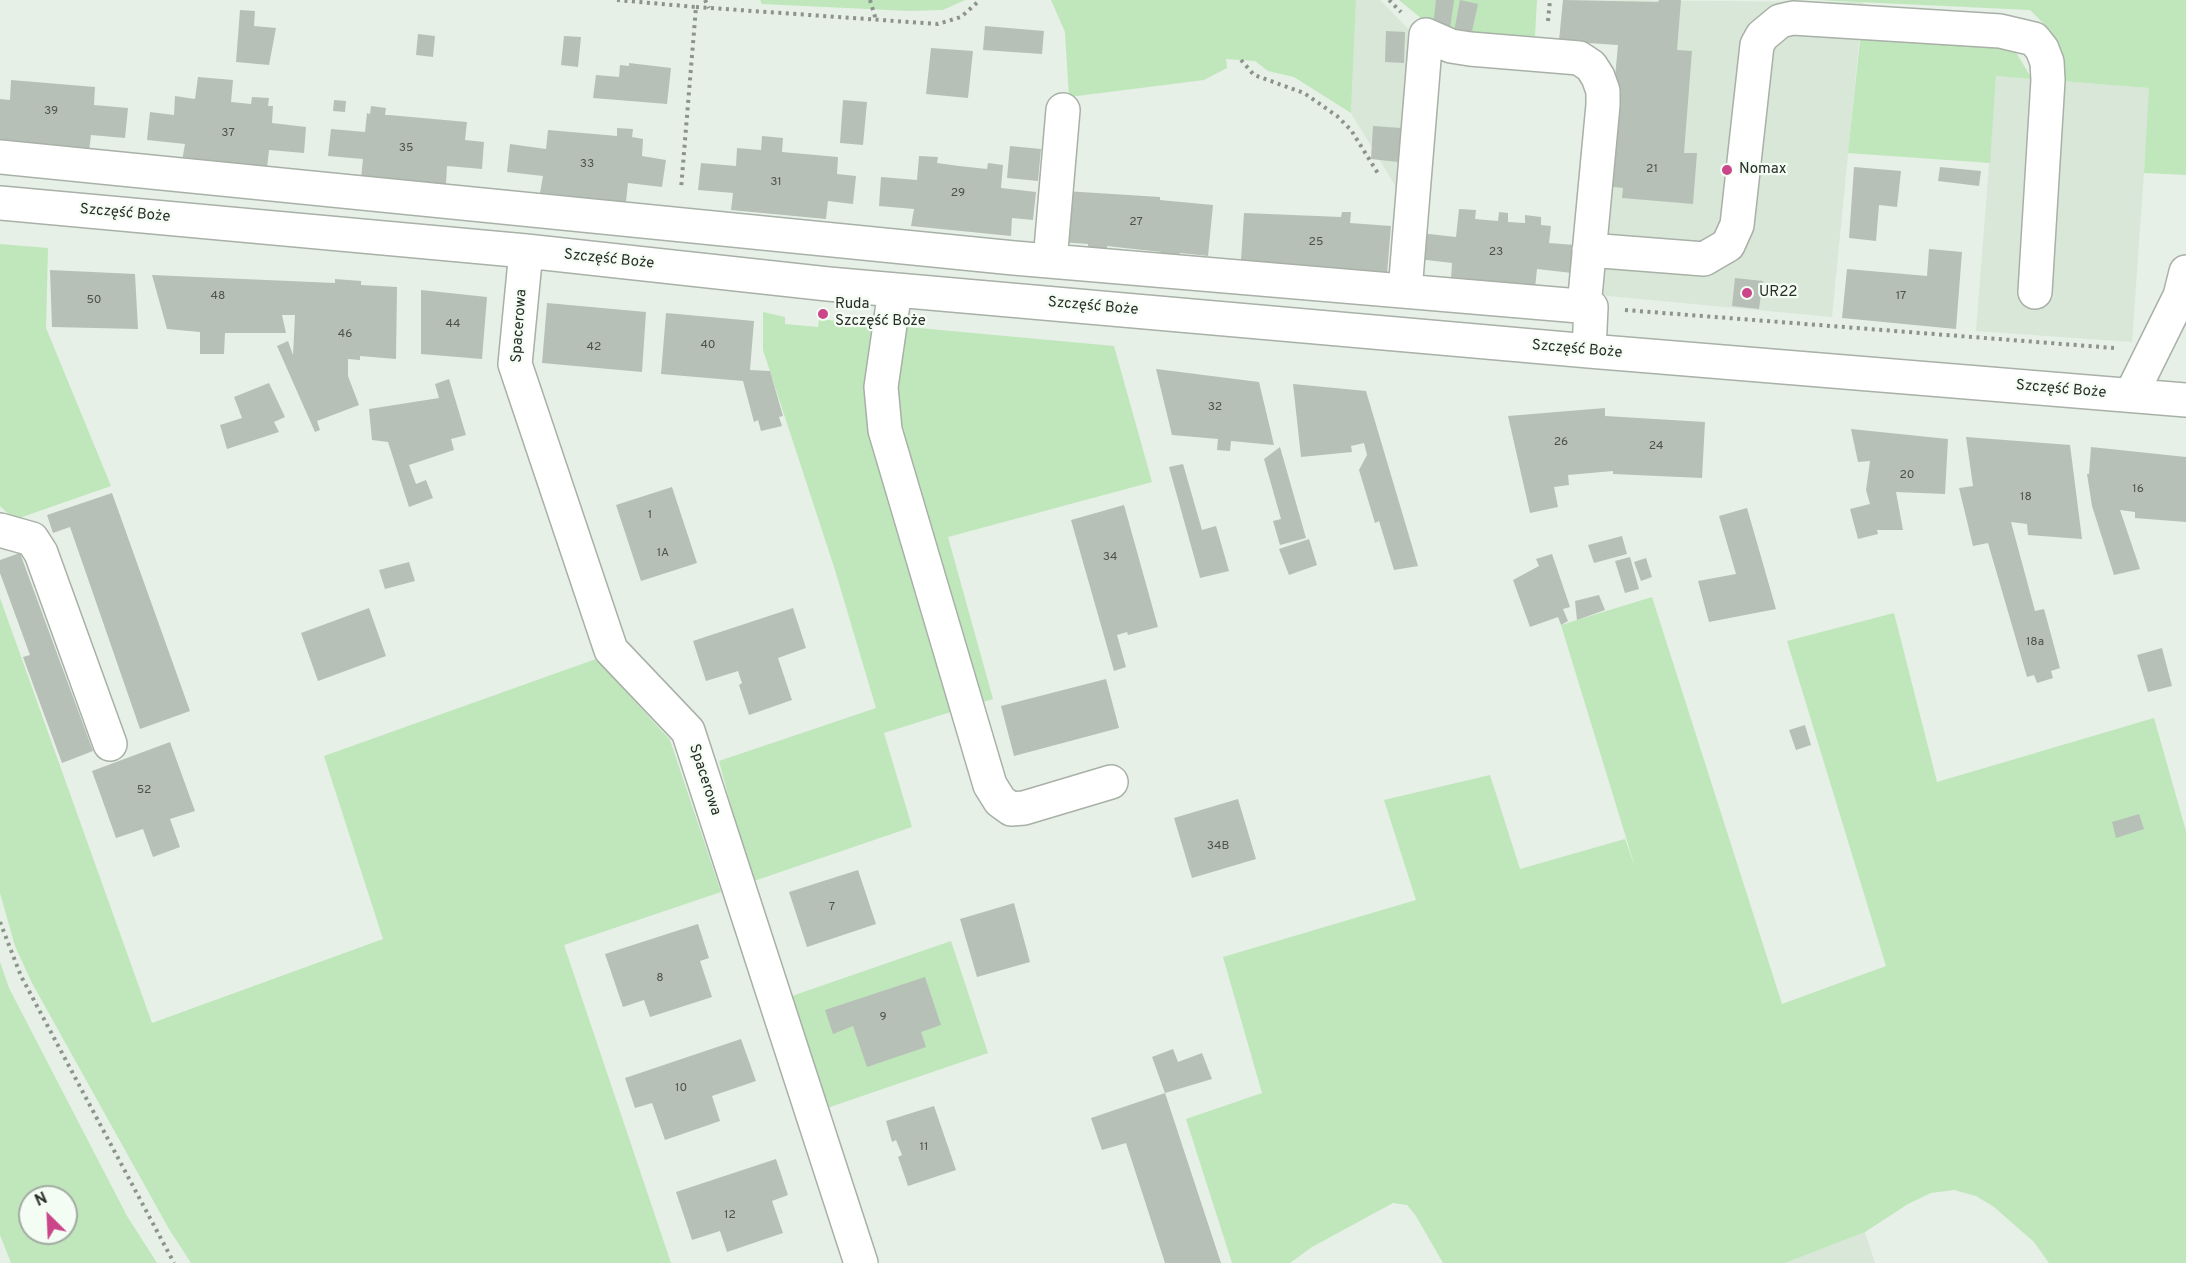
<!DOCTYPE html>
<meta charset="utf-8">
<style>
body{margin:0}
#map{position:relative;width:2186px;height:1263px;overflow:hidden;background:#e6f0e6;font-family:Overpass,sans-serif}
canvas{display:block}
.north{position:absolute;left:18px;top:1185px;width:60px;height:60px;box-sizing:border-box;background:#f4fdf3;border:2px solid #a3aaa3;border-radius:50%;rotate:336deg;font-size:16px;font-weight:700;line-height:24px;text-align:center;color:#2a2e2a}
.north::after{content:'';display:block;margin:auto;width:21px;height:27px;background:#cb4689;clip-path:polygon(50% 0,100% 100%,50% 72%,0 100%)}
</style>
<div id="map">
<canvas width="2186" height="1263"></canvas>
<div class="north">N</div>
</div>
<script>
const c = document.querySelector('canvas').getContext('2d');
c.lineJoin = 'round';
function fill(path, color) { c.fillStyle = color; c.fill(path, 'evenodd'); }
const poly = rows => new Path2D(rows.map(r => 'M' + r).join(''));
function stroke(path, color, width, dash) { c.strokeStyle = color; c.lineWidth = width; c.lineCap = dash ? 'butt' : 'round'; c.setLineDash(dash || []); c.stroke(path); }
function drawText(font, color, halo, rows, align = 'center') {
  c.font = font + ' Overpass,sans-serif'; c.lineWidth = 4.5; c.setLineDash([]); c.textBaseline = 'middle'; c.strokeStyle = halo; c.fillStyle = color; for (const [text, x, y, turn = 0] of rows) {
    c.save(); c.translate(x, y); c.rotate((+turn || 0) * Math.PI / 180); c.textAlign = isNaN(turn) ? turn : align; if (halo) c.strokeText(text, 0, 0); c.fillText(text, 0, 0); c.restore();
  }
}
fill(poly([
 [1356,0,1380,0,1417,38,1407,205,1351,113],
 [1563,0,1863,2,1832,317,1597,295,1618,45,1559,41],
 [1996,76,2150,88,2132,342,1976,331],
 [1865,1232,1875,1263,1785,1263]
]), '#d8e7d7');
fill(poly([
 [760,0,965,0,943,10,909,11,762,4],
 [1051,0,1356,0,1351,113,1294,77,1268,71,1255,61,1241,60,1226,59,1227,68,1204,80,1069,97,1065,32],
 [1399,0,1537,0,1535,36,1440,34],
 [1816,0,2186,0,2186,175,2144,173,2149,88,2060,81,2058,46,2050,30,2030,10],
 [1861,31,2008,46,2017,54,2032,79,1996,76,1990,163,1848,153],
 [0,244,48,248,46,328,111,486,22,517,18,523,0,506],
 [763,312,785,317,785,324,818,327,819,319,879,326,957,710,884,733,912,827,751,882,719,761,876,708,835,570,763,350],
 [897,326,1114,346,1152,482,948,537,993,699,976,704,893,426],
 [1652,597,1782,1004,1886,966,1787,641,1894,613,1937,782,2154,718,2186,831,2186,1263,2049,1263,2034,1242,1994,1207,1976,1196,1954,1190,1931,1193,1908,1204,1865,1232,1785,1263,1443,1263,1416,1216,1407,1205,1393,1203,1312,1247,1290,1263,1232,1263,1186,1119,1262,1093,1223,957,1416,900,1384,800,1490,775,1520,869,1625,839,1635,867,1561,625],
 [0,598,152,1023,383,939,324,756,596,659,670,740,721,892,564,945,671,1263,191,1263,169,1229,32,983,15,946,0,893],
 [951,941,988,1053,827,1108,789,997],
 [0,962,9,988,127,1216,157,1263,11,1263,0,1235],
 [30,1197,66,1197,66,1233,30,1233]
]), '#bfe7bb');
fill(poly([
 [1436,0,1454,0,1450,29,1433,26],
 [1460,0,1478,4,1471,36,1454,32],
 [1563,0,1658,2,1659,0,1681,0,1677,50,1692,51,1684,153,1697,153,1693,204,1622,198,1623,188,1605,186,1618,45,1559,41],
 [240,10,255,11,254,26,276,28,269,65,236,62],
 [985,26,1044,31,1042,54,983,50],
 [1386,31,1405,32,1404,63,1385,62],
 [418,34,435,36,433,57,416,55],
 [564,36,581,37,578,67,561,65],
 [931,48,973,51,968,98,926,94],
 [629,63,671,68,667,104,593,98,596,75,619,77,620,65,629,66],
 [198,77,233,80,231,102,251,104,252,97,269,98,268,106,273,106,272,123,306,127,304,153,269,150,267,168,182,161,185,144,147,140,150,112,174,115,175,96,195,99],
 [11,80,95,87,94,105,128,108,125,138,91,135,89,152,0,144,0,99,10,100],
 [334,100,346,101,345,112,333,111],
 [843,100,867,102,863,145,840,143],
 [371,106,386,108,385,115,389,115,467,122,465,140,484,142,482,169,447,166,446,184,361,178,363,159,328,156,331,129,365,132,367,113,370,114],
 [1373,126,1401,128,1398,162,1371,159],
 [617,128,633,129,632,137,643,139,642,156,666,160,662,187,628,183,626,202,540,193,543,176,507,172,510,144,546,149,548,130,617,136],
 [762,136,783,138,782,152,838,157,837,174,856,176,853,204,828,201,826,219,731,210,733,193,698,190,701,163,736,166,737,148,761,150],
 [1010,146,1041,149,1038,181,1007,178],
 [919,156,938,157,937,163,959,166,987,169,988,163,1003,165,1001,188,1036,192,1033,220,1012,218,1011,236,911,226,914,209,879,206,881,177,917,180],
 [1854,167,1901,171,1897,207,1879,205,1876,241,1849,238],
 [1940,167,1981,171,1979,186,1938,181],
 [1065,191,1160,197,1160,200,1213,205,1208,256,1180,253,1179,258,1160,256,1161,252,1107,246,1107,250,1088,249,1088,244,1060,242],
 [1459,209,1476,210,1475,219,1498,221,1499,212,1508,213,1508,222,1525,223,1525,215,1541,217,1541,225,1551,226,1549,243,1575,245,1572,273,1537,269,1535,288,1451,279,1452,263,1418,259,1420,233,1456,237],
 [1342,212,1351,212,1350,223,1391,226,1387,274,1341,274,1341,269,1289,265,1268,268,1268,263,1241,260,1244,213,1341,217],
 [1929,249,1962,252,1956,329,1842,318,1847,269,1927,276],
 [50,270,135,274,138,329,52,327],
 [152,275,335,283,335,279,361,281,361,285,397,287,396,359,360,356,360,360,348,359,348,376,359,405,317,421,320,430,315,432,277,346,288,341,293,355,295,315,282,315,286,333,225,333,224,354,200,354,200,332,167,329],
 [1735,278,1763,281,1759,309,1732,306],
 [421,290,487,297,482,359,421,354],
 [547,303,646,312,642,372,542,363],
 [666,313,754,321,750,370,770,371,783,416,779,417,782,426,761,431,758,420,754,422,743,381,661,374],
 [1156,369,1259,382,1274,445,1231,441,1230,451,1217,450,1218,439,1172,435],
 [449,379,466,435,451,439,454,450,409,465,416,484,426,480,433,498,409,507,388,442,372,440,369,409,439,398,435,384],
 [269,383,285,417,274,422,279,432,227,449,220,425,242,418,234,397],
 [1293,384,1366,391,1418,566,1394,570,1379,521,1375,523,1359,470,1367,455,1364,443,1351,446,1352,452,1301,457],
 [1605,408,1605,416,1705,422,1702,478,1613,474,1613,471,1568,475,1569,485,1554,487,1558,507,1530,513,1508,416],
 [1851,429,1948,439,1945,494,1896,492,1903,530,1877,530,1878,534,1858,539,1850,509,1870,504,1866,490,1870,461,1858,462],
 [1966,437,2070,445,2082,539,2028,535,2027,524,2011,522,2035,611,2044,609,2060,668,2051,671,2053,678,2037,683,2034,675,2027,677,1988,543,1973,546,1959,488,1973,486],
 [1280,447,1306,538,1280,545,1273,521,1281,519,1264,459],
 [2091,447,2186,457,2186,522,2135,518,2135,512,2120,510,2140,569,2114,575,2092,506,2087,474,2089,474],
 [1183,464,1202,530,1216,526,1229,571,1200,578,1169,467],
 [672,487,697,563,641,581,616,505],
 [112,493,190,711,140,729,70,527,53,533,47,515],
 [1124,505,1158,627,1128,635,1127,632,1117,635,1126,667,1114,671,1071,520],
 [1747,508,1776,609,1709,622,1698,581,1736,574,1719,516],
 [1622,536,1627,554,1594,563,1588,545],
 [1309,539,1317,565,1289,575,1279,549],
 [20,553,93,751,62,763,23,657,30,655,0,573,0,560],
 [1552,554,1570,607,1563,609,1568,621,1561,625,1558,617,1530,627,1513,580,1539,566,1536,559],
 [1630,557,1639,589,1625,593,1615,561],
 [1646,558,1652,577,1641,581,1634,562],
 [409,562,415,581,385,589,379,570],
 [1599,595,1605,610,1577,620,1575,601],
 [369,608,386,656,318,681,301,633],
 [793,608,806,648,778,658,792,700,749,715,739,685,742,683,738,671,706,681,693,641],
 [2162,648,2172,686,2148,692,2137,655],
 [1106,679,1119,728,1014,756,1001,706],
 [1805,725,1811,745,1796,750,1789,730],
 [170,742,195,811,170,819,180,847,153,857,143,829,116,838,92,771],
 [1238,799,1256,859,1192,878,1174,818],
 [2139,814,2144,829,2116,838,2112,822],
 [858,870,876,924,807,947,789,892],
 [1014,903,1030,962,977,977,960,919],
 [698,924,709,958,700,961,712,997,650,1017,644,1000,623,1007,605,954],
 [925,977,941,1025,921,1032,926,1047,867,1067,853,1026,833,1034,825,1010],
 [741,1039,756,1081,712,1096,720,1121,665,1140,652,1103,635,1108,625,1078],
 [1173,1049,1178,1062,1202,1053,1212,1079,1165,1093,1152,1057],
 [1165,1093,1221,1263,1165,1263,1126,1143,1102,1150,1091,1118],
 [934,1106,956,1170,908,1186,898,1157,902,1155,896,1140,892,1142,886,1121],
 [776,1159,788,1195,772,1201,783,1233,727,1252,720,1231,692,1240,676,1192]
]), '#b7c0b6');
const minor = poly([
 [0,157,1014,258,1591,307,1589,351],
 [0,203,526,251,828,284,1589,351,2186,400],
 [1589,250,1704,259,1728,245,1737,225,1757,45,1762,36,1780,21,1793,18,2000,31,2034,39,2042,49,2047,62,2048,80,2035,292],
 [526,251,515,364,611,650,688,731,861,1263],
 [1050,261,1063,110],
 [895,290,881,387,885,430,990,785,1000,801,1011,809,1024,808,1111,782],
 [1405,291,1426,35,1451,46,1470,49,1579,58,1591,66,1598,77,1603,91,1603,105,1584,307],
 [2131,395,2180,296,2186,272],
 [0,530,32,539,41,553,110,744]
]);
stroke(minor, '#a8b0a7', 36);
stroke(poly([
 [617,0,696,7,681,189],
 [705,0,709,8],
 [870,0,876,20],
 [1389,0,1401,12],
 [696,7,938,24,961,17,980,0],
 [1548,21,1550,0],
 [1241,60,1254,75,1304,93,1337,116,1351,130,1379,175],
 [1625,310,2114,348],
 [0,922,21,976,174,1263]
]), '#8c938c', 4, [3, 4.5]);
stroke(minor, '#fff', 33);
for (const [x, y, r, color] of [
 [1727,170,6,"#cb4689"],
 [1747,293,6,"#cb4689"],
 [823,314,6,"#cb4689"]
]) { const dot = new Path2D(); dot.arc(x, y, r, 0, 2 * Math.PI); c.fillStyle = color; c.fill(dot); stroke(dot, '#f4fdf3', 2); }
drawText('12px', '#4d524d', null, [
 ["39",51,112],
 ["37",228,134],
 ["35",406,149],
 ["33",587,165],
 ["21",1652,170],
 ["31",776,183],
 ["29",958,194],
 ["27",1136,223],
 ["25",1316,243],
 ["23",1496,253],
 ["48",218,297],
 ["17",1901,297],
 ["50",94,301],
 ["44",453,325],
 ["46",345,335],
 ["40",708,346],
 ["42",594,348],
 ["32",1215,408],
 ["26",1561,443],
 ["24",1656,447],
 ["20",1907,476],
 ["16",2138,490],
 ["18",2026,498],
 ["1",650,516],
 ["1A",663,554],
 ["34",1110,558],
 ["18a",2035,643],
 ["52",144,791],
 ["34B",1218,847],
 ["7",832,908],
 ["8",660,979],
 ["9",883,1018],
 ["10",681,1089],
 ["11",924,1148],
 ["12",730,1216]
]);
drawText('15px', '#2a2e2a', '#f4fdf3', [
 ["Nomax",1739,170],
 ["UR22",1759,293],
 ["Ruda",835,305],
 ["Szczęść Boże",835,322]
], 'left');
drawText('15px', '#2a2e2a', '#f4fdf3', [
 ["Szczęść Boże",125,214,5],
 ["Szczęść Boże",609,260,6],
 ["Szczęść Boże",1093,307,5],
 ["Spacerowa",520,326,-86],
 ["Szczęść Boże",1577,350,5],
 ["Szczęść Boże",2061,390,5],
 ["Spacerowa",704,780,72]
]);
</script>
